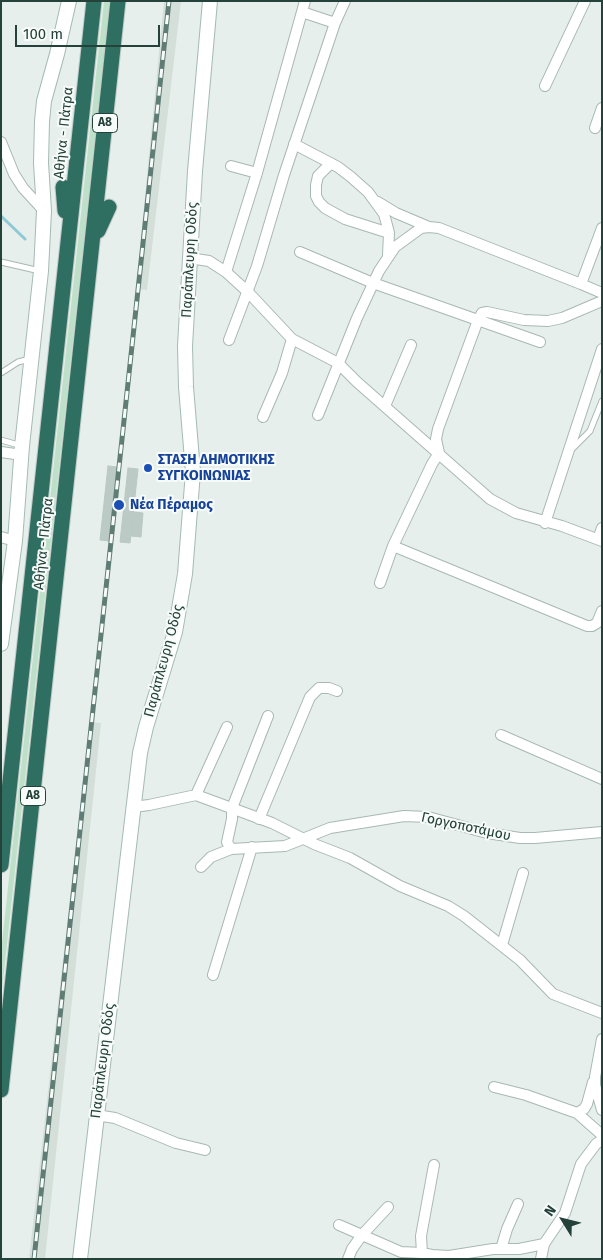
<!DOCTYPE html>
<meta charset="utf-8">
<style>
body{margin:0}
#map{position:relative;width:603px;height:1260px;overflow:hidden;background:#e6efeb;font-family:"Fira Sans",sans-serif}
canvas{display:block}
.frame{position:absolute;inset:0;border:2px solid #24423a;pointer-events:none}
.north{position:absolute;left:538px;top:1195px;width:50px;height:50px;-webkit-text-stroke:4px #f7fbf9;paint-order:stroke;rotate:306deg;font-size:14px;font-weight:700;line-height:20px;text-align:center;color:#24423a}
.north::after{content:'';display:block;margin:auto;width:18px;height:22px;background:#24423a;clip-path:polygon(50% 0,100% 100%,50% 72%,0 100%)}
.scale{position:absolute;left:15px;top:25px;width:145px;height:22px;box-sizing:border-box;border:2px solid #24423a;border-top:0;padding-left:6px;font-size:15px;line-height:18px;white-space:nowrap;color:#24423a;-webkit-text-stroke:4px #f7fbf9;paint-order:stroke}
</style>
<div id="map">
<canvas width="603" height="1260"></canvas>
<div class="frame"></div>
<div class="north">N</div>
<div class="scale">100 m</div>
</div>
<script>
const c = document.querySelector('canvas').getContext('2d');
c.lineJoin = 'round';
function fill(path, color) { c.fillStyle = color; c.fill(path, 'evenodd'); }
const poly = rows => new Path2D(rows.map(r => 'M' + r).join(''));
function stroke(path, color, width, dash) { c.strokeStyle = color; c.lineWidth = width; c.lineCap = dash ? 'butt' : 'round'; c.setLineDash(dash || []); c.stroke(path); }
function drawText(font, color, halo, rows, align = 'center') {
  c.font = font + ' "Fira Sans",sans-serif'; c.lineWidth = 4; c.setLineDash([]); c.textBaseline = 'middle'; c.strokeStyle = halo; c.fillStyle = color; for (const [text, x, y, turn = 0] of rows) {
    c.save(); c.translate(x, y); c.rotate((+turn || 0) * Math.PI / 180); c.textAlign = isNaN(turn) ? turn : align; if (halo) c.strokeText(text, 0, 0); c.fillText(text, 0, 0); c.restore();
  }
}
fill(poly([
 [164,1,181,1,147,290,136,289],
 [90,722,101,723,45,1259,29,1259]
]), '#d4dfda');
fill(poly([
 [104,1,110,1,1,999,1,952]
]), '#bfe0c8');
stroke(poly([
 [1,216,25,239]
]), '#8ec9d4', 3);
const building = poly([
 [108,466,117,467,109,541,100,540,108,466],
 [128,468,138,469,130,543,120,542,128,468],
 [134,512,143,513,141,537,131,536,134,512]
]);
fill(building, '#bbcac4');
stroke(building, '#b8c9c2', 1);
const lane = poly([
 [1,262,40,271],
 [1,373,18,362,30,359],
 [1,440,22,446],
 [572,449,590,431,602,401]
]);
const street = poly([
 [302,12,335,23],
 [545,86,585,1],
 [595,128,602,108],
 [1,142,14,174,23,188,44,211],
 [294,144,338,167,351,177,368,192,384,214,387,225,389,233,388,255],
 [331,163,318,176,316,185,316,196,319,202,325,208,345,219,389,233],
 [231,166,257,173],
 [378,202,396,213,429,227],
 [602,228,581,284,602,293],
 [300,252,373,283,540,342],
 [189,258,209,261,226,272,248,292,292,339,338,363,357,382,490,499,516,513,562,526,602,541],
 [226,272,257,173,305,1],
 [229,340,257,266,284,175,335,23,345,1],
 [385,406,411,345],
 [318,415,357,318,379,271,395,247,421,228,429,227,439,228,581,284],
 [263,417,282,373,292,339],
 [1,452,22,455],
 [545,523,602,349],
 [1,537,15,541],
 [598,539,602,528],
 [393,546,587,626,592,626,597,623,602,611],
 [380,583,393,546,432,464,439,453,436,439,438,429,478,320,482,313,487,312,524,320,548,321,562,318,602,301],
 [501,735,602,779],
 [196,795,227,727],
 [133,807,149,805,196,795,272,823,314,844,350,858,400,886,448,906,464,916,520,960,553,994,602,1013],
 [259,819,310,697,319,688,329,688,337,691],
 [231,849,227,842,232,819,232,808,268,716],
 [201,867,211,857,231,849,285,846,330,828,404,816,428,817,487,833,520,838,535,838,602,832],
 [502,945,523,873],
 [213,975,252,847],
 [602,1039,595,1077,595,1085,602,1110],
 [494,1087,526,1095,577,1113,602,1135],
 [577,1113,584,1109,587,1104,593,1082],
 [96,1115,115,1118,176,1143,205,1150],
 [434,1165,421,1236,422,1253,432,1255,449,1256,493,1249,519,1249,544,1244],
 [339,1225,401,1252,422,1253],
 [501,1249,507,1229,518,1204],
 [348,1259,352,1249,362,1235,388,1207],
 [541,1259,544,1244,565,1213,581,1164,596,1144,602,1140]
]);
const secondary = poly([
 [1,644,15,541,22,446,41,271,44,211,41,163,42,121,44,101,57,54,69,1],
 [80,1259,140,753,146,727,175,632,185,574,193,472,186,387,185,346,195,171,210,1]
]);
const highway = poly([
 [63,187,65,211],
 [98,231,109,207],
 [1,865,94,1],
 [1,1090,118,1]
]);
stroke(lane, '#a8b8b2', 7);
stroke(street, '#a8b8b2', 12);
stroke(secondary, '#a4bbb3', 16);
stroke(highway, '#c2cac8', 17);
stroke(lane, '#fff', 5);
stroke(street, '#fff', 10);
stroke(secondary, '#fff', 14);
stroke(highway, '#2f6f62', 15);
const rail = poly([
 [34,1259,169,1]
]);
stroke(rail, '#5f7d75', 5);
stroke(rail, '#f7fbf9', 3, [9]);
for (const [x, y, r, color] of [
 [148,468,5,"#1a4fb4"],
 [119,505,6,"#1a4fb4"]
]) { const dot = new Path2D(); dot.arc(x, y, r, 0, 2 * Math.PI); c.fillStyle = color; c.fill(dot); stroke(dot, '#f7fbf9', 2); }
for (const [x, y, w] of [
 [105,123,25],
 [33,796,25]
]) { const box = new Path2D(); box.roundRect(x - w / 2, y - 9.5, w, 19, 4); c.fillStyle = '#f7fbf9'; c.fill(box); stroke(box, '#24423a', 1); }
drawText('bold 12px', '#24423a', null, [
 ["Α8",105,123],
 ["Α8",33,796]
]);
drawText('14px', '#24423a', '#f7fbf9', [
 ["Αθήνα - Πάτρα",64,133,-84],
 ["Παράπλευρη Οδός",190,260,-87],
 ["Αθήνα - Πάτρα",44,544,-84],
 ["Παράπλευρη Οδός",164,661,-75],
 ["Γοργοποτάμου",466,827,12],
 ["Παράπλευρη Οδός",103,1061,-83]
]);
drawText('bold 14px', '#164399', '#f7fbf9', [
 ["ΣΤΑΣΗ ΔΗΜΟΤΙΚΗΣ",158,460],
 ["ΣΥΓΚΟΙΝΩΝΙΑΣ",158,476],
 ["Νέα Πέραμος",130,505]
], 'left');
</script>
